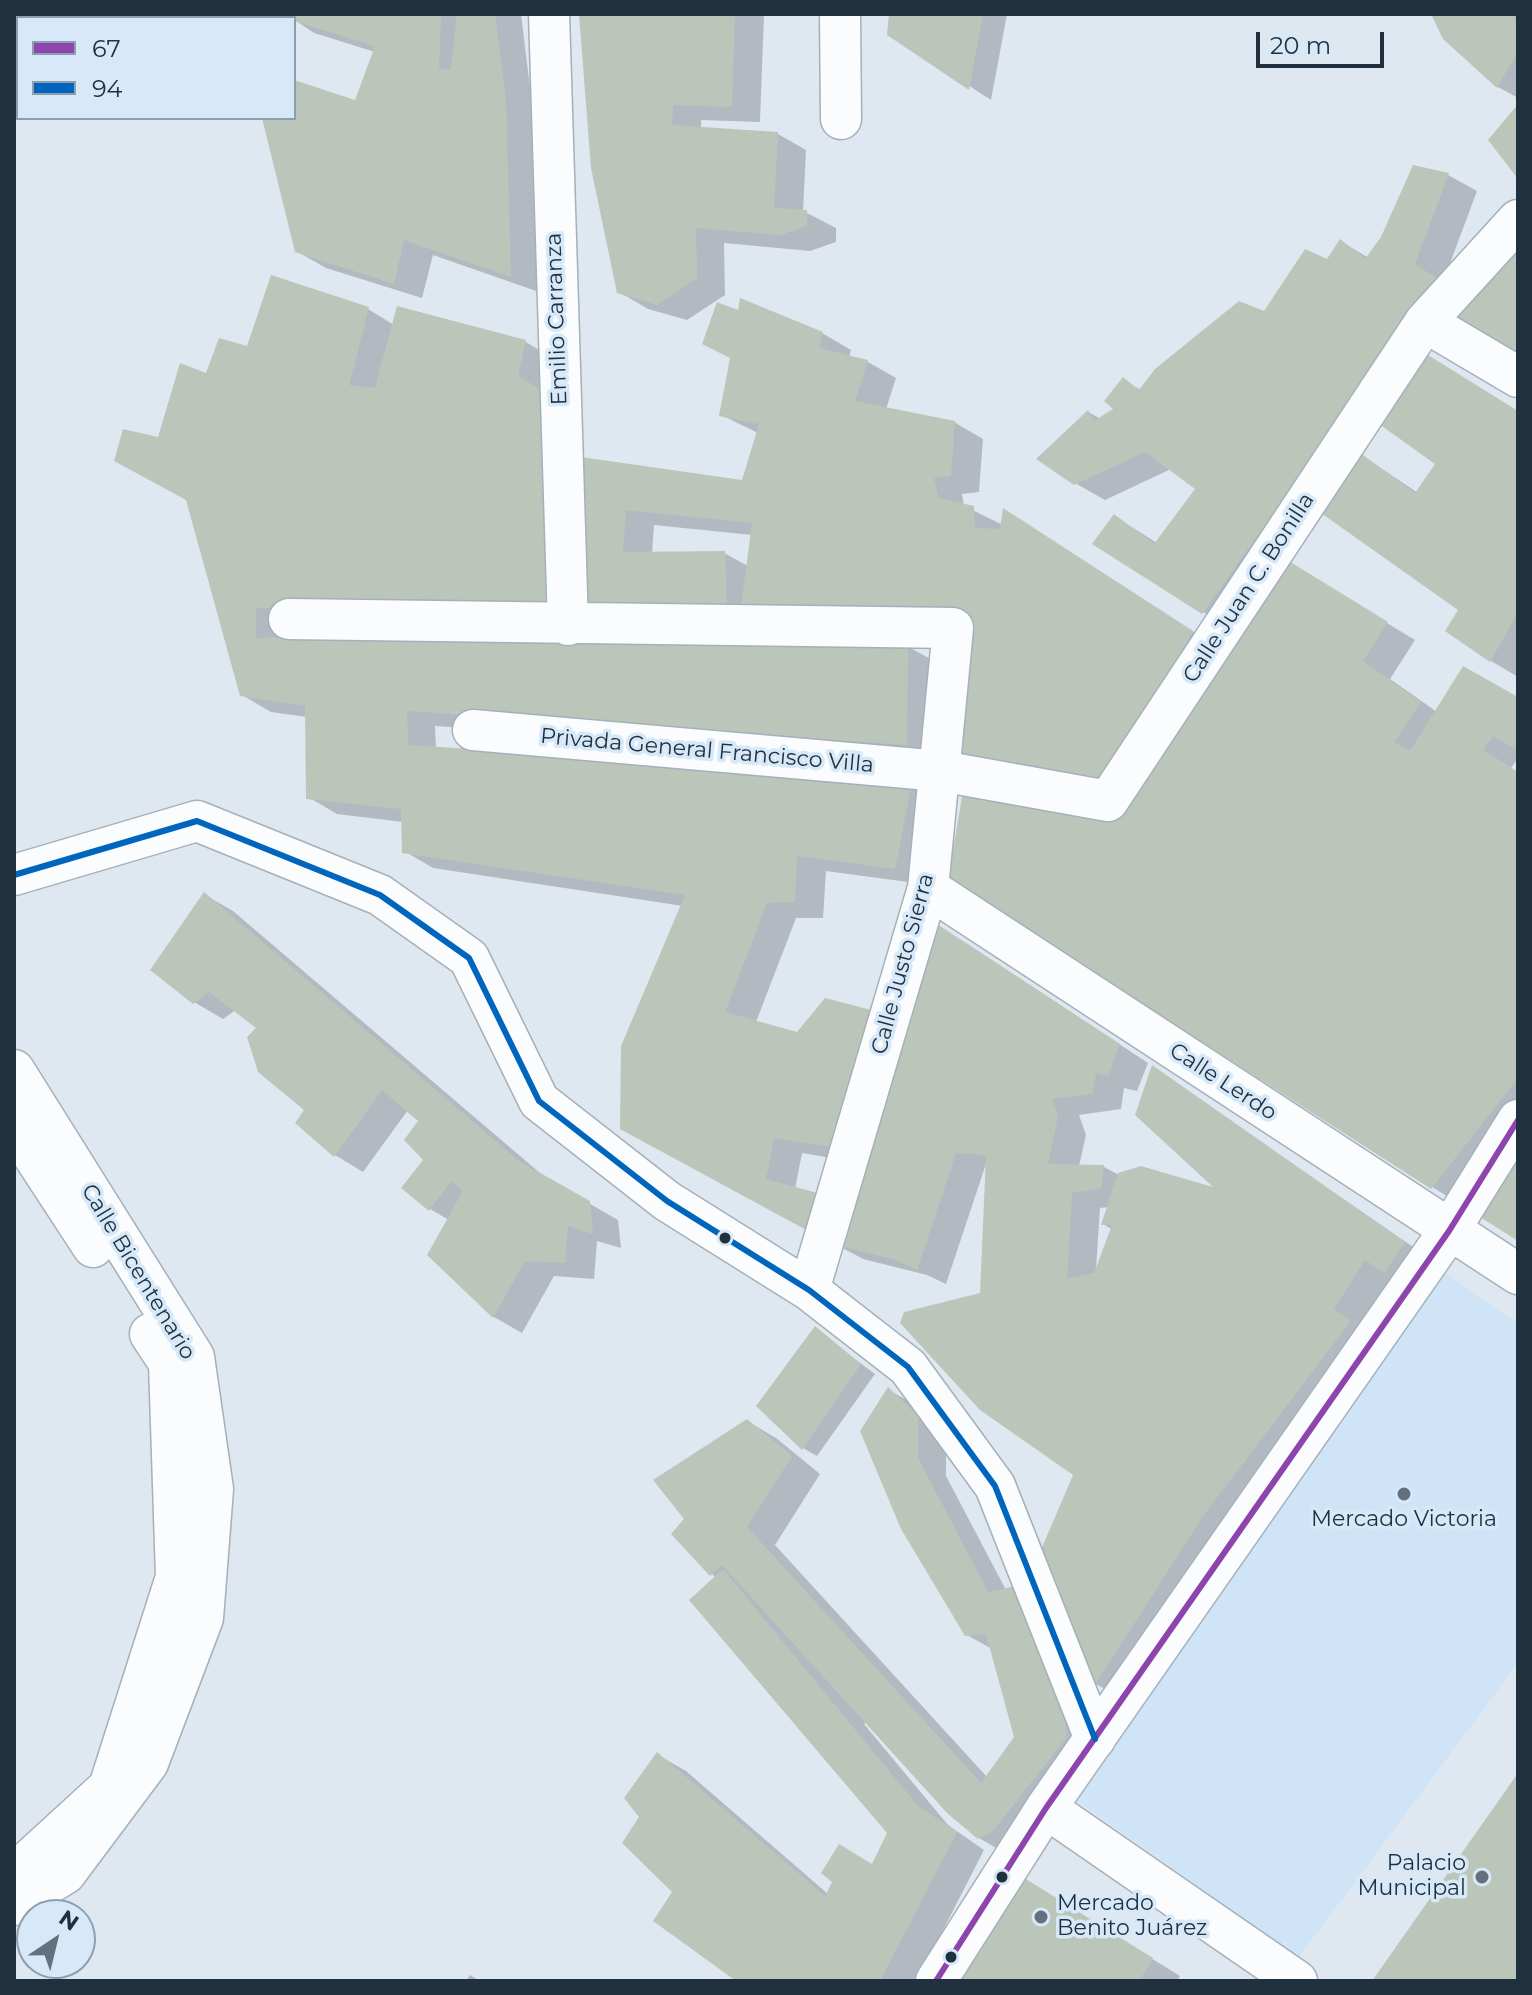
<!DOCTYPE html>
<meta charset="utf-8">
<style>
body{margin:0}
#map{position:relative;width:1532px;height:1995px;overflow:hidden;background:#dfe8f0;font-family:Montserrat,sans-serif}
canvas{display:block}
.frame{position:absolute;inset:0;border:16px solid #1f313f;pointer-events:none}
.legend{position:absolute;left:16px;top:16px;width:280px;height:104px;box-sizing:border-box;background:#d7e9f8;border:2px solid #8d9fae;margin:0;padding:10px 14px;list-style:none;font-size:24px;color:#1f313f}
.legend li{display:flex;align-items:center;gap:16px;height:40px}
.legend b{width:40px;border:2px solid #8d9fae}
.north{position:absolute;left:16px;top:1899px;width:80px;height:80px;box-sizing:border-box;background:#d7e9f8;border:2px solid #8d9fae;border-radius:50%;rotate:35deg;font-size:22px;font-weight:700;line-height:32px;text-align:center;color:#1f313f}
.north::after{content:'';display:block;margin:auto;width:28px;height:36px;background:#62717d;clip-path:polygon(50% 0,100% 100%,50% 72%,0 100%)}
.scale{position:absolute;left:1256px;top:32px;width:128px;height:36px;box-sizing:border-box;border:4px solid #1f313f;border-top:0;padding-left:10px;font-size:24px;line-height:28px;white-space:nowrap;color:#1f313f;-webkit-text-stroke:6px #d7e9f8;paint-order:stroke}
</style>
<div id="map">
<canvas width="1532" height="1995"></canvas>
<div class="frame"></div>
<ul class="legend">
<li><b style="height:10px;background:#8e44ad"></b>67</li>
<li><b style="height:10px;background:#0065bd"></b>94</li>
</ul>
<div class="north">N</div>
<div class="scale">20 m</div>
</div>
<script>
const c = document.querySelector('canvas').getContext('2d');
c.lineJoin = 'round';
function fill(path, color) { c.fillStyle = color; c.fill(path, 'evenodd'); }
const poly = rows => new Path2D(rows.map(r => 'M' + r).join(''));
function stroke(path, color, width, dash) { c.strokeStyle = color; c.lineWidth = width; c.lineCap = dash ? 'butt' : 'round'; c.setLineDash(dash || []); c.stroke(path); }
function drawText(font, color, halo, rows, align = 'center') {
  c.font = font + ' Montserrat,sans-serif'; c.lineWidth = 7; c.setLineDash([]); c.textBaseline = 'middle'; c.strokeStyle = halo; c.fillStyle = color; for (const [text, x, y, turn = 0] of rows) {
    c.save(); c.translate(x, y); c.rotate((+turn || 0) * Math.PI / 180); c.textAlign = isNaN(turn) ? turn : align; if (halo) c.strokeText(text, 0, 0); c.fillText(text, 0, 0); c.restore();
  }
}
fill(poly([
 [1443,1271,1518,1324,1518,1663,1299,1957,1077,1801]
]), '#cfe4f6');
fill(poly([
 [286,14,521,14,534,120,539,292,433,255,422,298,326,268,296,251,264,118,294,118,294,82,356,102,375,52,314,33],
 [581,14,764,14,760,122,701,120,701,129,778,134,806,150,803,211,836,228,836,242,810,251,724,243,725,295,687,320,648,309,619,292],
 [891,14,1007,14,991,100,889,34],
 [1433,14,1518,14,1518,98,1498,87,1444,38],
 [1448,175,1477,191,1443,282,1426,355,1518,412,1518,677,1491,661,1461,610,1318,508,1281,559,1415,640,1390,679,1437,712,1518,699,1518,758,1511,768,1518,773,1518,1239,1432,1187,1115,822,1131,797,965,638,907,646,936,662,935,760,435,726,436,749,912,779,941,795,923,884,826,871,823,918,796,918,756,1022,797,1034,874,1013,966,943,1148,1063,1137,1091,1124,1088,1121,1109,1079,1115,1086,1135,1079,1166,1104,1167,1119,1175,1221,1191,1153,1068,1432,1260,1124,1700,1096,1684,1037,1564,1076,1475,982,1295,986,1164,946,1284,927,1275,863,1259,651,1145,683,906,433,868,404,851,403,822,337,814,308,797,307,717,271,712,242,695,188,500,159,440,207,376,249,349,368,309,394,325,399,308,526,342,554,359,576,458,744,483,758,433,721,415,822,333,851,350,849,357,868,362,896,378,886,409,954,422,983,439,979,492,962,494,964,506,1003,525,1005,511,1222,650,1234,630,1203,612,1114,516,1157,543,1198,489,1171,469,1105,500,1075,483,1088,412,1101,419,1116,409,1123,380,1141,390,1265,313,1328,261,1340,241,1369,258],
 [1379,422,1438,463,1418,493,1357,452],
 [654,525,752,535,748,566,724,553,652,554],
 [802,1153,861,1163,820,1196,795,1189],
 [1109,1207,1103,1224,1113,1230,1096,1269,1100,1208],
 [205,895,233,911,547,1179,618,1220,621,1248,597,1241,594,1279,554,1276,522,1333,494,1317,449,1220,430,1209,420,1120,408,1110,363,1172,335,1155,259,1028,236,1010,223,1019,194,1002],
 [815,1329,875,1374,817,1456,803,1448],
 [889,1390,917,1406,946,1435,946,1476,1006,1590,1091,1706,1008,1855,979,1838,867,1722,864,1724,948,1825,984,1850,917,1981,739,1981,675,1892,641,1817,658,1755,686,1771,828,1894,873,1866,889,1833,716,1578,674,1534,747,1421,776,1438,820,1474,775,1545,987,1777,1016,1737,992,1649,967,1635],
 [1050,1896,1180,1976,1177,1981,959,1981],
 [470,1975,480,1981,466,1981]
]), '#0003');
fill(poly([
 [284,14,441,14,439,68,451,70,457,14,495,14,506,102,511,277,404,240,394,284,295,252,262,118,294,118,294,80,355,100,375,46,294,21,294,18,283,18],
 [579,14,735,14,732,107,673,105,672,125,778,132,774,208,807,210,807,226,780,235,696,228,697,278,657,305,617,293,591,168],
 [889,14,983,14,969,90,887,35],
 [1431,14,1513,14,1518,25,1518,51,1497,88,1443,39],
 [1518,104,1518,179,1488,140],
 [1413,165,1449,173,1415,264,1439,280,1202,614,1092,544,1114,514,1154,544,1195,489,1145,452,1074,485,1036,459,1088,410,1094,421,1113,409,1104,401,1123,377,1139,390,1155,369,1239,301,1264,311,1305,249,1327,259,1340,239,1365,259,1381,237],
 [1518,251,1518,364,1452,321],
 [271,275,369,307,349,385,375,388,397,306,526,340,518,376,543,391,558,604,256,608,256,638,448,634,908,644,907,745,407,711,408,745,913,777,895,869,797,856,795,902,767,903,725,1012,797,1032,825,998,875,1011,832,1147,774,1138,766,1179,821,1194,808,1231,620,1129,621,1046,685,895,402,853,401,809,306,799,305,706,240,696,186,500,114,461,123,429,158,437,180,363,206,373,219,338,247,346],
 [740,298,823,332,819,348,868,360,855,401,955,421,951,476,934,478,938,498,974,506,975,528,1000,529,1003,508,1193,631,1131,740,1102,782,957,756,963,625,741,606,752,523,626,510,623,552,725,551,727,608,580,607,574,456,742,480,759,424,719,416,730,358,702,344,717,302,738,310],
 [1420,350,1518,411,1518,612,1490,662,1445,631,1458,610,1311,506,1352,447,1415,493,1435,464,1372,419],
 [1279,555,1388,622,1363,661,1421,702,1394,742,1410,751,1463,666,1518,697,1518,750,1493,736,1483,750,1518,772,1518,1078,1431,1189,948,879,963,791,1114,820],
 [204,892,519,1161,590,1201,593,1234,568,1226,565,1263,525,1261,493,1318,427,1255,463,1191,451,1181,429,1211,401,1188,423,1160,404,1140,418,1121,382,1090,334,1157,295,1123,304,1110,258,1072,247,1037,256,1028,209,992,193,1004,150,970],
 [937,924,1120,1044,1108,1076,1096,1073,1092,1094,1052,1099,1058,1117,1048,1164,1104,1165,1101,1188,1072,1193,1067,1279,1094,1273,1112,1225,1101,1225,1118,1173,1141,1166,1213,1187,1135,1115,1152,1065,1405,1242,1384,1273,1365,1260,1334,1309,1351,1321,1203,1516,1095,1685,1035,1564,1073,1475,980,1410,900,1323,904,1312,980,1293,986,1155,956,1153,917,1270,896,1260,832,1244],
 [1518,1131,1518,1241,1469,1210],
 [815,1326,861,1364,802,1450,756,1406],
 [888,1387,918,1416,918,1458,988,1592,1021,1585,1063,1689,1067,1737,992,1832,978,1839,948,1814,722,1565,710,1576,671,1534,684,1519,653,1480,747,1419,792,1456,747,1527,981,1783,1014,1737,986,1634,965,1636,901,1529,860,1431],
 [723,1569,918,1806,957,1832,880,1981,736,1981,653,1921,672,1892,622,1843,639,1817,624,1798,657,1752,825,1896,832,1882,821,1873,839,1844,872,1864,887,1833,689,1600],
 [1518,1773,1518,1981,1372,1981],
 [1021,1876,1153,1958,1139,1981,957,1981]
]), '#bcc5b9');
const minor = poly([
 [549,14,568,625],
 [840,14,841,119],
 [1425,322,1518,377],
 [289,619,953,628,928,888,809,1290],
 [473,730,941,771,1108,801,1425,322,1518,220],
 [14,875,197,821,380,895,469,958,539,1101,667,1201,809,1290,908,1367,995,1486,1095,1739],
 [928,888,1518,1274],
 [14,1070,194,1357,213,1489,203,1618,148,1763,65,1874,14,1905],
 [14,1126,93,1247],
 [1046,1808,1297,1981],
 [14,1874,109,1787,176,1577,169,1363,150,1334],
 [936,1981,1046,1808,1449,1231,1518,1120]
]);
stroke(minor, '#a4b0ba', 43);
stroke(minor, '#fafcfd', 40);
stroke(poly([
 [936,1981,1046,1808,1449,1231,1518,1120]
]), '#8e44ad', 6);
stroke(poly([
 [14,875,197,821,380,895,469,958,539,1101,667,1201,809,1290,908,1367,995,1486,1095,1739]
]), '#0065bd', 6);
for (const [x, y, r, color] of [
 [725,1238,7,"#1f313f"],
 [1404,1494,8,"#62717d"],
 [1002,1877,7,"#1f313f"],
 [1482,1877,8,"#62717d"],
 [1041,1917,8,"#62717d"],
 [951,1957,7,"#1f313f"]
]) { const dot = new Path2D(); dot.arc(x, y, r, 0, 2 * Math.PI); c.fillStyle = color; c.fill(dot); stroke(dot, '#d7e9f8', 3); }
drawText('22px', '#1f313f', '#d7e9f8', [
 ["Emilio Carranza",557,319,-92],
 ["Calle Juan C. Bonilla",1249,588,-57],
 ["Privada General Francisco Villa",707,751,5],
 ["Calle Justo Sierra",903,964,-75],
 ["Calle Lerdo",1223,1082,33],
 ["Calle Bicentenario",138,1272,59]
]);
drawText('22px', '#1f313f', '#d7e9f8', [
 ["Mercado Victoria",1404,1520],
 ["Palacio",1466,1864,"right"],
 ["Municipal",1466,1889,"right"],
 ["Mercado",1057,1904,"left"],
 ["Benito Juárez",1057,1929,"left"]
]);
</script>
